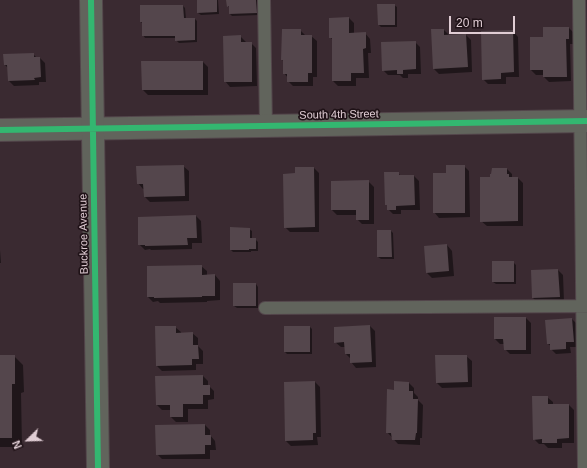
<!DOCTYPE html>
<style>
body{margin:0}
#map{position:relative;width:587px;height:468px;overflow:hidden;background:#3a2a31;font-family:Helvetica,sans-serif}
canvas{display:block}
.north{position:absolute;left:8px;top:420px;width:40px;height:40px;-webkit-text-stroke:3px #1f1217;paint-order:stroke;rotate:247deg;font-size:11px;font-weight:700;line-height:16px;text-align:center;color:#e0cdd4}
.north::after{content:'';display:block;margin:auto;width:14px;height:18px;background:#e0cdd4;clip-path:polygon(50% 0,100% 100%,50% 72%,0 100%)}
.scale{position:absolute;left:449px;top:16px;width:66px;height:18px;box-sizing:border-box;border:2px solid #e0cdd4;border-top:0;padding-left:5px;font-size:12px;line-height:14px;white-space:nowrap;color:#e0cdd4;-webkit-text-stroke:3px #1f1217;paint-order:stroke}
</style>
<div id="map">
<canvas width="587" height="468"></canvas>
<div class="north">N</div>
<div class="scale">20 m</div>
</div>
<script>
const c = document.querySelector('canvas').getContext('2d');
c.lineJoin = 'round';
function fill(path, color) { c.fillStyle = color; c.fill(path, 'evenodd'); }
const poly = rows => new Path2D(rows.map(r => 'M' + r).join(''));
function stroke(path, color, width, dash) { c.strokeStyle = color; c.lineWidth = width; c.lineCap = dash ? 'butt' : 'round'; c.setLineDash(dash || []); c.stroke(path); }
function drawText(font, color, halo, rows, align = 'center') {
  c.font = font + ' Helvetica,sans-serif'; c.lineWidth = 3.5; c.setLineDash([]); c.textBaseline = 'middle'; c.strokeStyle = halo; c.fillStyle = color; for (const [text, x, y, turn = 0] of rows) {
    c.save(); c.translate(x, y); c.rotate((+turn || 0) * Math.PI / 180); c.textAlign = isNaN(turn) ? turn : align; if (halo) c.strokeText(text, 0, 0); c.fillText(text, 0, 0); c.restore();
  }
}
fill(poly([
 [198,0,218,0,219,14,201,15,198,13],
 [227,0,258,0,259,15,232,16,230,14,230,8,228,6],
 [394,5,397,7,397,27,381,27,378,24],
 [183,6,185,8,186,19,195,19,197,21,197,42,179,43,176,40,176,38,145,38,143,35,143,24,141,22],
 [349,18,354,23,354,34,365,33,370,39,371,53,368,53,369,78,356,78,356,86,338,86,333,81,333,40,330,37],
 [569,28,574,33,574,44,570,44,571,81,549,82,544,77,544,75,536,75,531,70,544,38],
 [300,30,305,35,311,36,317,41,317,77,313,77,313,86,293,86,288,81,288,78,284,73,284,61,282,60],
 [444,30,449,35,466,35,471,40,472,72,439,74,434,69],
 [513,31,518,37,519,77,506,77,506,84,488,84,483,79],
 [240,36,246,42,246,43,251,43,256,48,257,86,230,87,225,81],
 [415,42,420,47,421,74,408,74,408,78,403,78,400,75,388,75,383,70],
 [33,54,37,58,40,58,45,63,46,82,39,82,39,85,14,86,9,81,8,68,4,64],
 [142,62,203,62,208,67,208,95,148,95,143,90],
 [183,166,189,171,189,201,150,202,145,197,145,189,143,189,138,183],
 [464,166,469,171,470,217,439,218,434,212,447,174],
 [314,168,319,173,319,232,290,232,285,227],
 [507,169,512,174,512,178,518,178,523,183,523,226,487,226,481,221,491,178],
 [398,173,401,176,414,176,419,181,420,210,401,210,401,214,393,214,388,209,388,206,386,204],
 [368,181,374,187,374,224,362,224,357,219,357,215,337,215,332,210],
 [196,216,201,221,202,243,192,243,192,249,151,250,150,249,145,250,139,244],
 [249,229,252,231,252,239,255,239,258,242,258,251,251,251,251,252,233,252,231,250],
 [391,231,393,233,394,259,381,259,378,257],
 [447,245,452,251,454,276,432,278,427,273],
 [0,250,1,263,0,263],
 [513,262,516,265,516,284,496,284,493,282],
 [201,266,207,271,207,276,215,275,220,281,220,300,207,301,207,302,160,303,158,301,153,302,148,297],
 [558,270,563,275,564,302,538,303,533,298],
 [256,284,258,287,258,308,237,308,234,306],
 [526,318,531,323,531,354,510,354,505,349,504,344,500,344,495,339],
 [572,319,577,324,578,347,570,347,571,353,556,354,551,349,551,346,548,344],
 [370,326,375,331,376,367,356,368,351,362,351,359,346,354,345,347,341,347,335,342],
 [175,327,181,332,181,333,192,333,198,338,198,346,203,351,203,364,196,364,196,370,162,371,157,366],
 [310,327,312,329,312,354,287,354,285,352],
 [0,356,14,356,23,365,24,392,21,393,22,447,0,447],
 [466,356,472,361,472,387,442,388,437,383],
 [203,376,208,381,208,386,209,386,214,391,214,399,208,400,208,409,188,409,188,422,176,422,171,417,171,410,162,410,157,405],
 [315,382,320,387,321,437,317,437,318,445,291,446,286,441],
 [409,383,414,388,414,393,418,397,418,400,423,405,422,438,420,438,420,445,398,444,387,432,395,391],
 [547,397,553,402,553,405,569,405,574,410,574,443,562,443,562,448,548,448,544,444,539,444,534,439],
 [205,425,210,430,210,435,215,441,216,450,210,450,210,459,162,459,157,454]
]), '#0007');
fill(poly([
 [197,0,217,0,217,12,197,13],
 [226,0,256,0,257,13,229,14,229,6,227,7],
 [377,4,395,4,395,25,378,25],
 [140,5,183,5,184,18,195,18,195,40,175,41,175,36,142,36,142,22,140,22],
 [349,17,349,33,366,32,366,48,363,49,364,73,351,73,351,81,332,81,332,38,329,38,329,18],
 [543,27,569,27,569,39,566,39,567,77,543,77,543,70,530,70,530,37,543,37],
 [282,29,301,29,301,35,312,35,312,73,308,73,308,82,287,82,287,74,283,74,283,60,281,60],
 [431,29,444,29,444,35,466,34,468,67,433,69],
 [513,30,514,72,501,73,501,79,482,80,481,31],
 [241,35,241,42,252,42,252,82,224,82,223,36],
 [416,41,416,69,403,70,403,74,397,74,397,70,382,71,381,42],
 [34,53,34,57,40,57,41,77,34,78,35,80,8,81,7,65,4,65,3,54],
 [141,61,203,61,203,90,142,90],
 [184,165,185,196,144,197,143,184,137,184,136,166],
 [446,165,465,165,465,213,433,213,433,173,446,173],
 [295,167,314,167,315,227,284,228,283,174,295,173],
 [492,168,507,168,507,174,509,174,509,177,518,177,518,221,480,222,480,177,490,177,490,174,491,174],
 [384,172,399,172,399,175,414,175,415,205,396,206,396,210,387,210,387,205,385,205],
 [369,180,369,220,356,220,356,210,331,210,331,181],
 [196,215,197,238,187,238,188,245,145,246,145,245,138,245,138,217],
 [230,227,250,228,250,238,256,238,256,249,249,249,249,250,230,250],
 [377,230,391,230,392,257,377,257],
 [447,244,449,271,426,273,424,246],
 [492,261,514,261,514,282,492,282],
 [202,265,202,275,215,274,215,296,202,296,202,297,154,298,154,297,147,297,147,266],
 [558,269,560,297,532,298,531,270],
 [233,283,256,283,256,306,233,306],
 [494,317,526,317,526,350,504,350,503,339,494,339],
 [572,318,574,342,566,342,566,349,550,350,550,344,547,344,545,320],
 [370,325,372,362,350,363,350,354,345,354,344,342,334,343,334,327],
 [155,326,176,326,176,333,193,332,193,345,198,345,199,359,192,359,192,365,156,366],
 [284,326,310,326,310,352,284,352],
 [0,355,15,355,15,384,12,384,12,438,0,438],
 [435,355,467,355,468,382,436,383],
 [203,375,203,385,210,385,210,395,203,395,203,404,183,404,183,417,170,417,170,405,156,405,155,376],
 [315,381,316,433,313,433,313,440,285,441,284,382],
 [394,381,409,382,409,391,413,391,413,399,418,399,417,433,416,433,415,440,392,440,391,433,386,433,387,389,394,390],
 [532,396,548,396,548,404,569,404,569,438,557,439,557,443,542,443,542,439,533,440],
 [205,424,205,435,211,435,211,445,205,445,205,454,156,455,155,425]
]), '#54464c');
const service = poly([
 [264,0,266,126],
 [579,0,584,468],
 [265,308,587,306]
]);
const minor = poly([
 [0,130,587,121]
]);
const tertiary = poly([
 [91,0,98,468]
]);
stroke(service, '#53464b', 14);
stroke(minor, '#53464b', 24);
stroke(tertiary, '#53464b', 24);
stroke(service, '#61645c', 12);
stroke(minor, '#61645c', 22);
stroke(tertiary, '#61645c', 22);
stroke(poly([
 [91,0,98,468],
 [0,130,587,121]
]), '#33b770', 6);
drawText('11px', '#e0cdd4', '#1f1217', [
 ["South 4th Street",339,115,-1],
 ["Buckroe Avenue",84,234,-91]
]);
</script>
